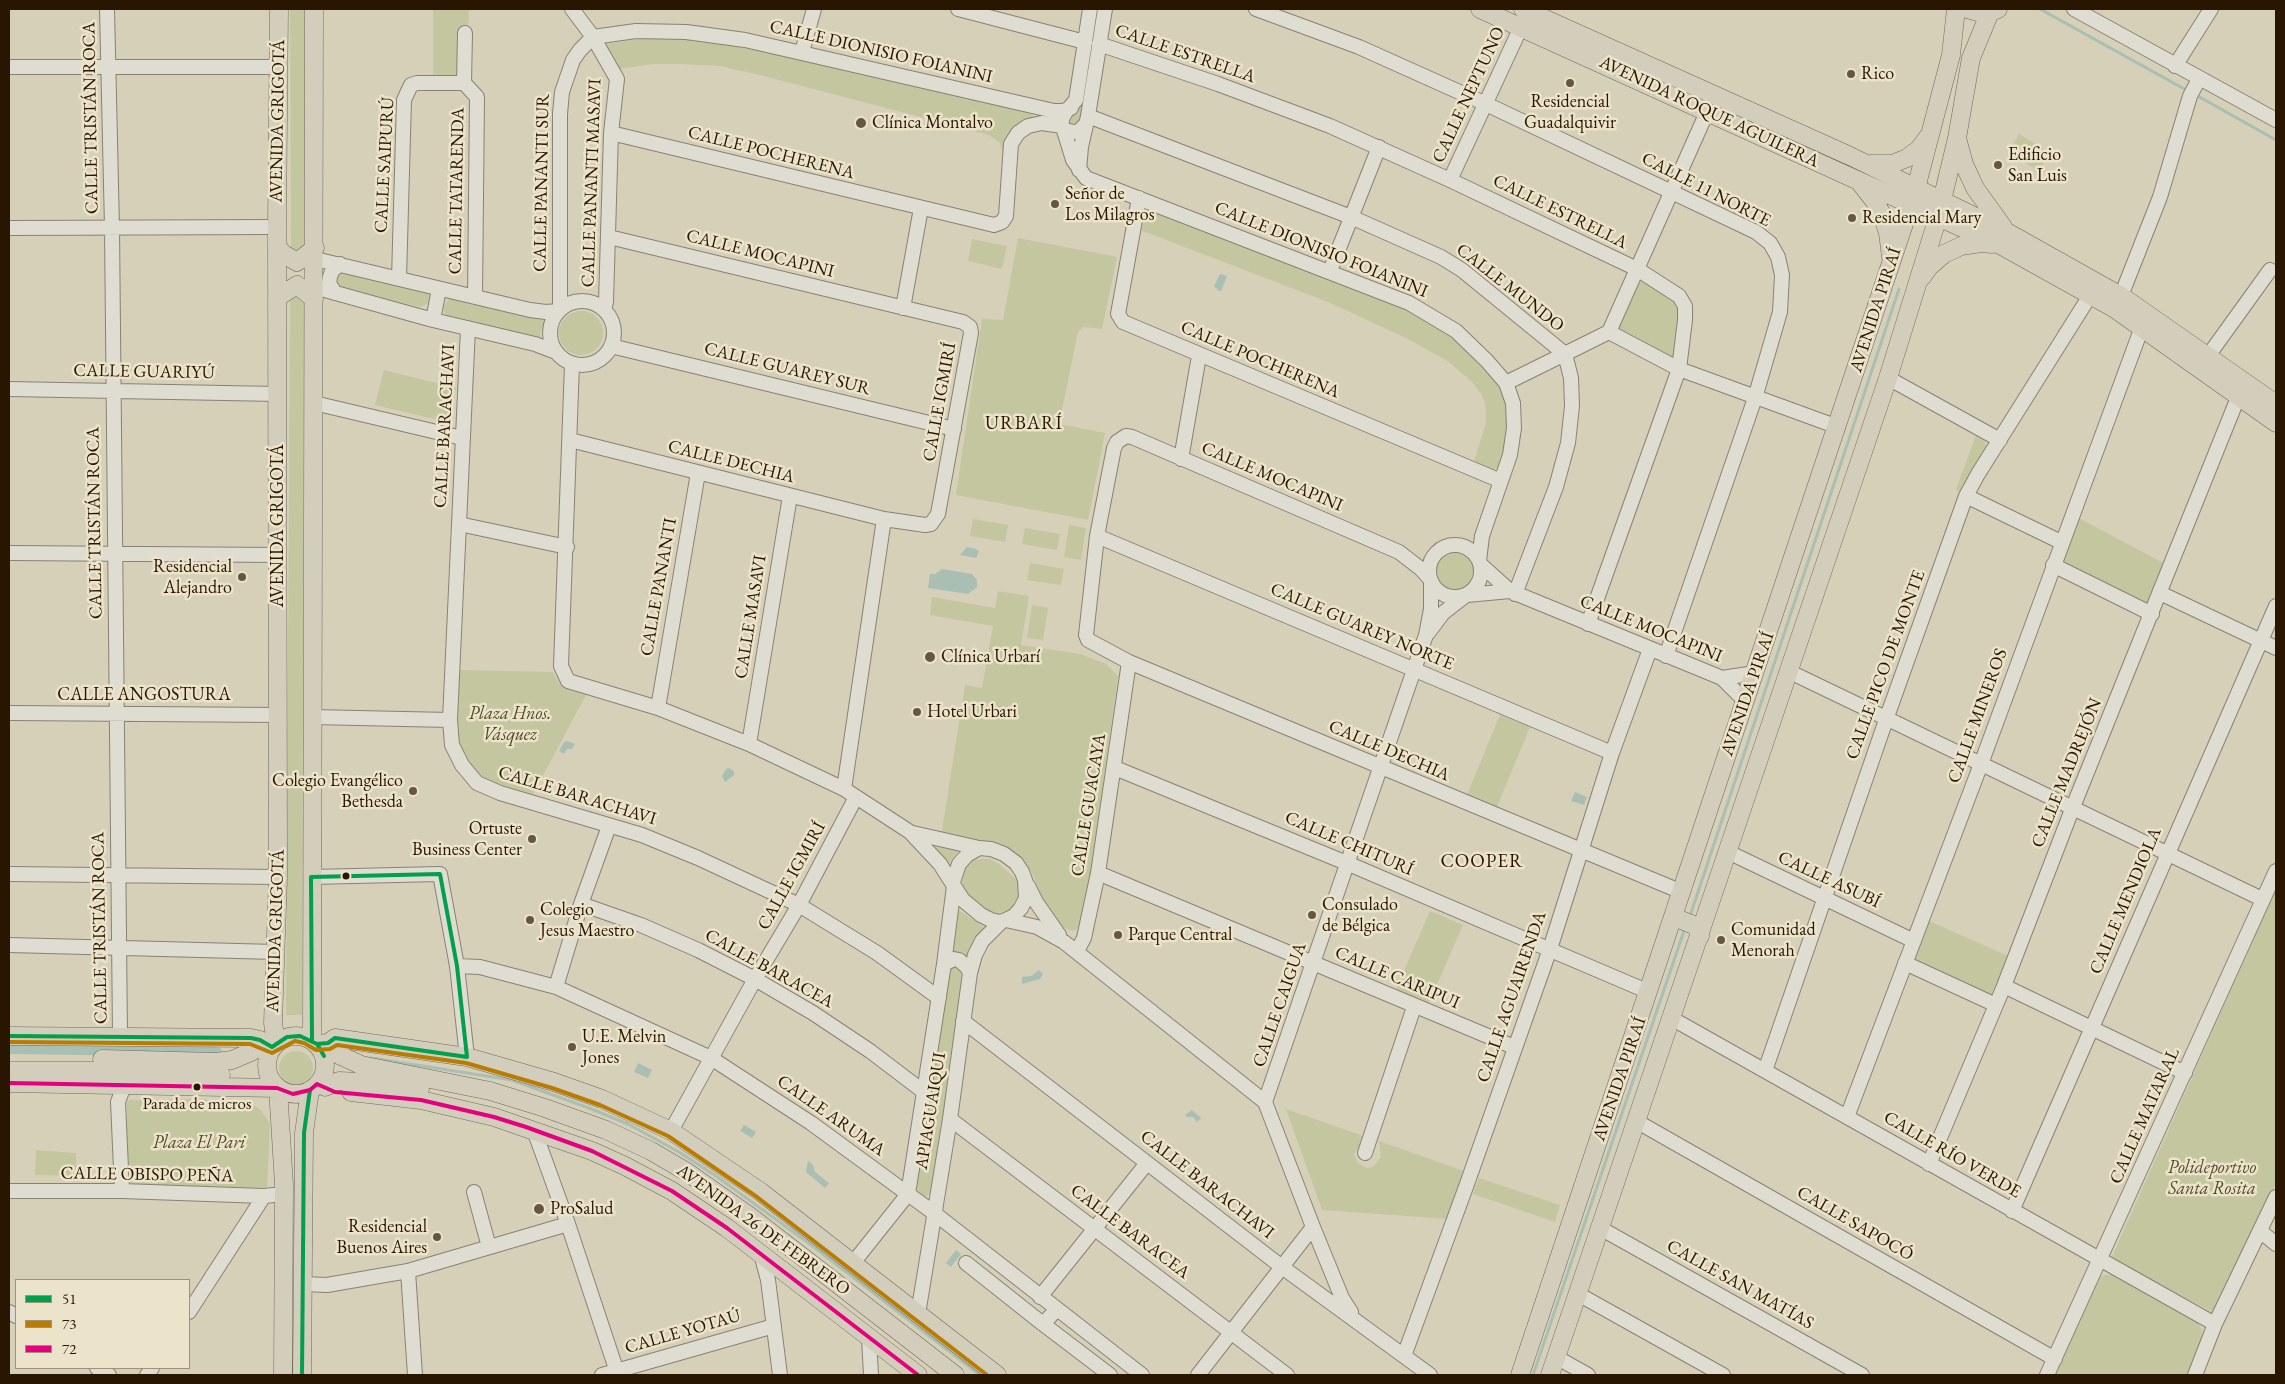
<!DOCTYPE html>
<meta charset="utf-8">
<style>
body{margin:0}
#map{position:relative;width:2285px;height:1384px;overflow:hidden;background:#d6d0b9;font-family:"EB Garamond",serif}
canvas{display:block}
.frame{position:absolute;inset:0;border:10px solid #291601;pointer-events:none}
.legend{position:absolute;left:15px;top:1279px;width:175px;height:90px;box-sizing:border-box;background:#ece4ca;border:1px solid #9e927a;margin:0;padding:6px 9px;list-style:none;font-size:15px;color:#291601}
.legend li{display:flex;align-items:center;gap:10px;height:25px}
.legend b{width:25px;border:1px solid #9e927a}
</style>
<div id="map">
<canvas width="2285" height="1384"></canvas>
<div class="frame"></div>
<ul class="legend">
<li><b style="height:6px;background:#029f4d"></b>51</li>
<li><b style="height:6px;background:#b97b00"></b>73</li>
<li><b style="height:6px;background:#e5007d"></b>72</li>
</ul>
</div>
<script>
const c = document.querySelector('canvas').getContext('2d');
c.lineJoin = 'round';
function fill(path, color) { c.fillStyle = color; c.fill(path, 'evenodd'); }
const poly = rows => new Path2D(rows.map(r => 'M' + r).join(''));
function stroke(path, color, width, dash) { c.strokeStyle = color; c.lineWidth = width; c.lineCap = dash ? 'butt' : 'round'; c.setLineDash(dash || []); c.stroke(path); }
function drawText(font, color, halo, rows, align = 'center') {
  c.font = font + ' "EB Garamond",serif'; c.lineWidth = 5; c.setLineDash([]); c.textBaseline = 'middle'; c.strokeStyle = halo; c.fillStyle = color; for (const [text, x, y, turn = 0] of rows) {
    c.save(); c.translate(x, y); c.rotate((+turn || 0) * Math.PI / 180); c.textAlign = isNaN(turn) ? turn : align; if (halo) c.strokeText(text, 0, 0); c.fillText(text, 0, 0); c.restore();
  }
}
fill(poly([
 [290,9,306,9,304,252,291,253],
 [433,9,469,9,468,30,460,78,433,77],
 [1096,9,1098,9,1081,123,1073,128,1065,120,1081,105],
 [673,38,701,40,793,57,1024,111,1038,118,1007,152,1002,152,1000,143,989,135,760,75,720,66,681,64,654,64,619,69,603,44,641,39],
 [2019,134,2050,153,2039,171,2008,152],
 [1147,210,1356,290,1406,310,1437,326,1478,356,1504,390,1510,419,1504,453,1499,467,1490,471,1473,464,1486,423,1486,408,1482,395,1472,382,1449,362,1408,339,1328,302,1135,228,1143,211],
 [1018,238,1117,257,1102,329,1083,327,1078,332,1059,424,1105,433,1088,520,956,495,982,319,1003,320],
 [972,239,1007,246,1002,269,968,261],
 [339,270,424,289,429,293,430,299,428,303,421,307,337,289,334,274],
 [1639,277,1676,302,1680,310,1675,362,1618,329],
 [292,292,304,296,302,1015,286,1015,290,299],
 [449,299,455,299,545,320,540,333,541,339,449,317,445,314,443,307],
 '559 333a22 22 0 1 1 44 0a22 22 0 1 1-44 0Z',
 [384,370,456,388,447,422,375,405],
 [1976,435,1984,441,1988,450,1962,493,1956,490],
 [2077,517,2165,564,2147,608,2059,564],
 [973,519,1008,525,1005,542,970,536],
 [1069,525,1086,528,1081,560,1064,557],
 [1025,528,1060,534,1057,550,1022,544],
 '1436 571a21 21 0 1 1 42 0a21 21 0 1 1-42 0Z',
 [1030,563,1064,569,1061,585,1027,580],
 [998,591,1029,596,1021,645,1080,654,1106,664,1118,676,1084,918,1080,927,1072,931,1058,925,1043,903,1032,873,1022,859,1006,847,987,842,941,836,965,685,982,688,993,626,930,615,932,597,995,608],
 [1032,605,1048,608,1043,640,1027,638],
 [458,670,553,672,559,683,565,688,586,695,533,794,488,781,471,767,457,742],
 [1500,715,1530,727,1496,809,1466,797],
 [938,846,959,850,947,866,936,849],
 [983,859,990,859,999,864,1016,879,1019,887,1019,897,1010,910,997,913,983,908,970,898,962,887,962,875,966,866,974,860],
 [2276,889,2276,1184,2213,1312,2111,1259],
 [957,909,987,929,968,957,959,952,950,953],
 [1430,911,1463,925,1429,1003,1396,989],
 [1927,920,2008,956,1990,999,1911,961],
 [958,965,964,973,931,1193,925,1197,919,1193,915,1185,948,969],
 '279 1068a17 17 0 1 1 34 0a17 17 0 1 1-34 0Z',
 [190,1099,247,1101,261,1110,270,1124,267,1188,129,1184,127,1182,127,1102,130,1100],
 [1286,1109,1366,1137,1354,1154,1358,1163,1366,1168,1373,1167,1381,1157,1379,1141,1464,1171,1448,1219,1322,1210],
 [36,1150,76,1153,76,1176,35,1175],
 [1479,1178,1560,1205,1555,1222,1473,1194],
 [2103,1275,2113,1275,2198,1323,2203,1332,2189,1375,2054,1375,2096,1281]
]), '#c3c69f');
fill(poly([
 [1220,274,1227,276,1221,291,1219,291,1214,286],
 [967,547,976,549,979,552,976,558,960,555],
 [942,569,972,574,977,580,977,587,968,594,928,588,930,574,935,574],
 [567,741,575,744,572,749,567,749,564,754,559,751,564,742],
 [729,768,734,771,734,775,725,782,722,776,726,769],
 [1575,792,1587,797,1584,805,1571,801],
 [1039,970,1043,974,1040,979,1022,984,1022,977,1031,976],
 [638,1063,652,1070,648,1078,634,1072],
 [1192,1110,1201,1118,1197,1122,1193,1117,1187,1117,1185,1115],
 [744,1125,756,1132,752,1138,740,1131],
 [808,1161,813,1165,815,1172,829,1183,825,1188,806,1172],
 [956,1250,961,1254,951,1267,946,1263]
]), '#a9bfb3');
stroke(poly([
 [2040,9,2188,91],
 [2196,95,2276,140],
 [1690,916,1899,289],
 [371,1058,512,1080,589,1108,628,1124,679,1152,716,1176,810,1244,980,1375],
 [1533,1375,1685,928]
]), '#a9bfb3', 3);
stroke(poly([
 [9,1049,217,1052]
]), '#a9bfb3', 10);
const minor = poly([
 [107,9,112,228,120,1036],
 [572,9,593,37,617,79,611,133,606,302,604,310],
 [958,9,1085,42],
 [1090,9,1076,100,1065,113,1061,121,1073,160,1086,178,1409,303,1456,331,1487,361,1506,383,1513,403,1514,428,1510,455,1482,536,1479,561],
 [1256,9,1359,47,1486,104,1756,232,1770,243,1778,257,1782,275,1780,312,1755,398,1666,656],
 [2074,9,2276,120],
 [593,37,636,31,686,32,745,40,1054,111,1063,111,1071,108],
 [1099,44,1218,84,1330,126,1450,180,1637,269,1679,296,1685,306,1685,320,1679,369,1588,624],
 [802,52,814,9],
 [2175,66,2211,9],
 [9,67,278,67],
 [464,83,465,33],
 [1088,116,1351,217,1441,257,1462,270,1565,354,1571,378,1572,406,1568,443,1556,487,1515,594],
 [611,133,994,225,1002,222,1006,216,1011,144,1018,133,1028,126,1042,123,1062,126,1065,130,1074,132,1079,131,1086,124],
 [1079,170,1081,147,1088,116,1105,9],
 [1450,180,1521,27],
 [1139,198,1118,314,1123,322,1501,481],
 [9,228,277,227],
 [315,259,530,310,546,312,559,311],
 [1330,271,1379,147],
 [399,279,404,100,411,85,417,83,464,83,477,97,475,297],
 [314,287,433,320,535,344,556,352],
 [335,293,329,283,330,277,332,271,340,264],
 [2121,296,2160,197,2190,96,2199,79],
 '550 333a32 32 0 1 1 64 0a32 32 0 1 1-64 0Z',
 [903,308,921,208],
 [560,310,560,114,562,92,573,60,580,50,593,37],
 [433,320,439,289],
 [468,328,450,720,452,745,462,765,477,783,500,793,642,835,698,858,799,905,877,953,939,998],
 [1609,332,1679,369,1838,427],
 [611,346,954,429],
 [2208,356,2270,270],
 [572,364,561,666,568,681,658,708,749,744,844,789,910,832,940,864,963,900,981,915,991,920,1001,922,1014,916,1021,908,1026,898,1025,880,1022,872,1016,863,1004,854,991,849,979,848,967,855,959,864,953,882],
 [1888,378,2000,440],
 [1506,383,1609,332,1707,112],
 [9,389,278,394],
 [314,403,462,438],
 [570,440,884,519,925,525,931,524,938,514,971,333,970,327,963,322,609,237],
 [1181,459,1199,356],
 [1966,496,2061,542],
 [459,524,567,547],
 [1097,536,1612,753],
 '1429 571a26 26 0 1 1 52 0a26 26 0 1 1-52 0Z',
 [9,553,278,555],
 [1480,564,1510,591,1722,678,1745,701],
 [2053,565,2152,614],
 [1430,579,1421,569,1399,552,1132,437,1126,436,1117,442,1114,448,1097,536,1086,635,1088,640,1129,662,1682,892],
 [2160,593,2276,648],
 [1467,595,1510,591],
 [1428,633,1443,613,1465,596],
 [1788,671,2262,899],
 [1722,678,1755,673],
 [658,708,698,473],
 [9,713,278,715],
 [312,717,450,720],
 [749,744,790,496],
 [1115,768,1349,864,1649,992],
 [844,789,884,519],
 [913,833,979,848],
 [1728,852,1914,941],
 [1098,873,1514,1047],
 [9,874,278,877],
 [311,877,440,874,457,966,467,1057],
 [1028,886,1036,902,1059,935],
 [581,904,641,925,698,950,755,979,813,1013,870,1051,924,1092],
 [1006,920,1037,927,1064,942,1265,1102,1313,1227,1342,1298,1351,1312],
 [9,945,276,952],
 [1077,951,1084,938,1098,873,1129,662],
 [1905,963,1996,1005],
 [944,964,954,959,959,960,967,967,970,973],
 [457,966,480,967,556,987,711,1058,811,1123,934,1213,1142,1375],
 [2004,986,2185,1073],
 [556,987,581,904,609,826],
 [1671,1018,2215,1324],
 [963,1021,1282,1267,1430,1375],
 [1765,1071,1887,717,1966,496,1978,474,2091,294],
 [1265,1102,1426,635,1431,609,1431,582],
 [1847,1117,1981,764,2142,327],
 [950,1119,1287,1375],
 [1636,1121,2055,1359],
 [534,1130,568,1224,618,1375],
 [671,1131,755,979,799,905,856,797],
 [1365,1153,1414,1007],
 [1929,1164,2004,986,2073,807,2239,395,2239,387],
 [9,1191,122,1191,264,1196,284,1194],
 [122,1191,118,1102,122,1091,127,1086],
 [474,1192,489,1247],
 [2012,1211,2276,606],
 [1600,1228,1862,1375],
 [2260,1231,2276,1244],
 [761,1254,768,1280,780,1375],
 [853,1263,908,1194,944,964,954,886],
 [966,1263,1043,1324,1057,1309],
 [408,1271,415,1375],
 [303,1284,327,1285,408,1271,568,1224],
 [1578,1294,1723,1375],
 [1040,1297,1147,1163],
 [9,1312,16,1316],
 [189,1312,264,1196],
 [918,1314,950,1119,970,973,975,955,982,941,1001,922],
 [1043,1324,1110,1375],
 [869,1338,871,1375],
 [1404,1356,1467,1184,1550,949,1612,753,1650,649],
 [1556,1357,1588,1375],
 [97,1368,109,1375],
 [147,1375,152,1368],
 [602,1375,774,1326],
 [1198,1375,1313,1227],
 [2047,1375,2276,871],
 [2195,1375,2215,1324,2276,1197]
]);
const major = poly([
 [1480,9,2000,245,2115,309,2276,423],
 [1523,9,1850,156,2007,232,2121,296,2276,404],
 [1967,9,1977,12,1990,12,1998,9],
 [1957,138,1964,164,1975,188,2003,227],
 [1871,164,1892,164,1907,158,1919,149,1928,137],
 [1861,184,1876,203,1883,217,1888,233,1891,257],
 [277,245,282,253,297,262,315,248],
 [1922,277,1929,267,1944,254,1961,246,1981,243,1992,244],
 [278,297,297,285,314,299],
 [1674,917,1696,926,1700,936],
 '267 1065a29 29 0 1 1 58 0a29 29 0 1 1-58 0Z',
 [9,1036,251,1038,260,1040,272,1047],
 [312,1040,314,9],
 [276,1043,273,1023,278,877,277,227,279,9],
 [328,1043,339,1055,361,1065,490,1091,545,1108,606,1130,651,1151,687,1172,751,1217,955,1375],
 [317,1044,328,1043,335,1038,467,1057,554,1082,602,1099,671,1131,761,1192,997,1375],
 [102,1059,216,1062,232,1060,251,1052,265,1043],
 [9,1071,99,1071,221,1075],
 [9,1083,277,1088],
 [325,1087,339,1081,361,1082,420,1089],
 [278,1088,284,1185,283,1375],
 [351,1092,421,1100,494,1117,592,1151,625,1166,672,1191,727,1228,918,1375],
 [302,1375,304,1133,310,1090],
 [1520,1375,1916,188,1951,55,1956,9],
 [1550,1375,1888,378,1938,217,1957,138,1971,58,1990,12]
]);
stroke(minor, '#888273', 16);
stroke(major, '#70695b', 19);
stroke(minor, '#dfdcd1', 14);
stroke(major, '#d3cdbc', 18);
stroke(poly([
 [9,1036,251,1038,260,1040,272,1047,287,1037,300,1036,317,1044,324,1056],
 [312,1040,311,877,440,874,457,966,467,1057,335,1038,328,1043,317,1044],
 [302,1375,304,1133,310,1090]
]), '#029f4d', 4);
stroke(poly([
 [9,1042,250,1044,272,1053,295,1041,304,1043,316,1050,330,1049,337,1045,466,1063,552,1088,600,1105,668,1136,757,1197,987,1375]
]), '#b97b00', 4);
stroke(poly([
 [9,1083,277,1088,293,1094,310,1090,317,1084,335,1092,421,1100,494,1117,526,1127,592,1151,672,1191,727,1228,918,1375]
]), '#e5007d', 4);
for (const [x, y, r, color] of [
 [1851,74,5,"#665741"],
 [1570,83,5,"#665741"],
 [861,123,6,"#665741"],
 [1998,165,5,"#665741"],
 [1055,204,5,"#665741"],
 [1852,218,5,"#665741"],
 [242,577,5,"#665741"],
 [930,657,6,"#665741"],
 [917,712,5,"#665741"],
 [413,791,5,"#665741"],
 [532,839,5,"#665741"],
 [346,876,4.5,"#291601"],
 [1312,915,5,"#665741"],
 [530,920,5,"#665741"],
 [1118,935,5,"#665741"],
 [1721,940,5,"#665741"],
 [572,1047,5,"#665741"],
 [197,1087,4.5,"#291601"],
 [539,1209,6,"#665741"],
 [437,1237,5,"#665741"]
]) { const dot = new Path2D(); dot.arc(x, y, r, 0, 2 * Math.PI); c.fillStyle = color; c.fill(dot); stroke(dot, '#ece4ca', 2); }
drawText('17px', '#291601', '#ece4ca', [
 ["Parada de micros",197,1104]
]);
drawText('18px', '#291601', '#ece4ca', [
 ["CALLE DIONISIO FOIANINI",881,52,13],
 ["CALLE ESTRELLA",1185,54,19],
 ["CALLE NEPTUNO",1469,95,-65],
 ["AVENIDA ROQUE AGUILERA",1709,112,25],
 ["CALLE TRISTÁN ROCA",91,118,-91],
 ["AVENIDA GRIGOTÁ",278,121,-89],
 ["CALLE POCHERENA",771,153,14],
 ["CALLE SAIPURÚ",385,165,-87],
 ["CALLE PANANTI SUR",542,183,-89],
 ["CALLE PANANTI MASAVI",592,183,-88],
 ["CALLE 11 NORTE",1706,190,27],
 ["CALLE TATARENDA",457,191,-89],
 ["CALLE ESTRELLA",1560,212,26],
 ["CALLE DIONISIO FOIANINI",1321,250,22],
 ["CALLE MOCAPINI",760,254,14],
 ["CALLE MUNDO",1510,288,38],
 ["AVENIDA PIRAÍ",1876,310,-72],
 ["CALLE POCHERENA",1260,360,23],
 ["CALLE GUAREY SUR",787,369,14],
 ["CALLE GUARIYÚ",144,372,1],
 ["CALLE IGMIRÍ",940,402,-80],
 ["CALLE BARACHAVI",445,426,-87],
 ["CALLE DECHIA",731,462,14],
 ["CALLE MOCAPINI",1272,477,23],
 ["CALLE TRISTÁN ROCA",95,523,-91],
 ["AVENIDA GRIGOTÁ",278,526,-90],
 ["CALLE PANANTI",659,587,-80],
 ["CALLE MASAVI",751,617,-81],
 ["CALLE GUAREY NORTE",1362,627,23],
 ["CALLE MOCAPINI",1651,629,22],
 ["CALLE PICO DE MONTE",1886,665,-70],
 ["AVENIDA PIRAÍ",1748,694,-71],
 ["CALLE ANGOSTURA",144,695],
 ["CALLE MINEROS",1978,716,-70],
 ["CALLE DECHIA",1389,751,23],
 ["CALLE MADREJÓN",2067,773,-68],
 ["CALLE BARACHAVI",577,796,17],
 ["CALLE GUACAYA",1089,805,-81],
 ["CALLE CHITURÍ",1349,844,23],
 ["CALLE IGMIRÍ",792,876,-61],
 ["CALLE ASUBÍ",1829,880,25],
 ["CALLE MENDIOLA",2126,901,-67],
 ["CALLE TRISTÁN ROCA",100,928,-91],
 ["AVENIDA GRIGOTÁ",276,931,-88],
 ["CALLE BARACEA",769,969,29],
 ["CALLE CARIPUI",1397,978,23],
 ["CALLE AGUAIRENDA",1512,997,-71],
 ["CALLE CAIGUA",1280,1005,-71],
 ["AVENIDA PIRAÍ",1620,1079,-71],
 ["APIAGUAIQUI",931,1111,-81],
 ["CALLE ARUMA",831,1116,35],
 ["CALLE MATARAL",2145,1116,-66],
 ["CALLE RÍO VERDE",1952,1155,30],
 ["CALLE OBISPO PEÑA",147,1175,1],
 ["CALLE BARACHAVI",1207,1185,38],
 ["CALLE SAPOCÓ",1855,1224,30],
 ["AVENIDA 26 DE FEBRERO",763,1230,36],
 ["CALLE BARACEA",1130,1232,37],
 ["CALLE SAN MATÍAS",1740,1285,29],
 ["CALLE YOTAÚ",683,1332,-16]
]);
drawText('18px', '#291601', '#ece4ca', [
 ["Rico",1861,74],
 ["Residencial",1570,102,"center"],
 ["Guadalquivir",1570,123,"center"],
 ["Clínica Montalvo",872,123],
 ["Edificio",2008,155],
 ["San Luis",2008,176],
 ["Señor de",1065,194],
 ["Los Milagros",1065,215],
 ["Residencial Mary",1862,218],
 ["Residencial",232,567,"right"],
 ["Alejandro",232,588,"right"],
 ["Clínica Urbarí",941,657],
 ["Hotel Urbari",927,712],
 ["Colegio Evangélico",403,781,"right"],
 ["Bethesda",403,802,"right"],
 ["Ortuste",522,829,"right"],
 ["Business Center",522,850,"right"],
 ["Consulado",1322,905],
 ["de Bélgica",1322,926],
 ["Colegio",540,910],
 ["Jesus Maestro",540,931],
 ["Comunidad",1731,930],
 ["Menorah",1731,951],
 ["Parque Central",1128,935],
 ["U.E. Melvin",582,1037],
 ["Jones",582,1058],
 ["ProSalud",550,1209],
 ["Residencial",427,1227,"right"],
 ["Buenos Aires",427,1248,"right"]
], 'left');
drawText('italic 18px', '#52482a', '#ece4ca', [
 ["Plaza Hnos.",510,714],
 ["Vásquez",510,735],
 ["Plaza El Pari",199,1143],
 ["Polideportivo",2212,1168],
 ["Santa Rosita",2212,1189]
]);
c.letterSpacing = '1px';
drawText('19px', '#291601', '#ece4ca', [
 ["URBARÍ",1024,424],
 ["COOPER",1482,862]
]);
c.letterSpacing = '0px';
</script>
